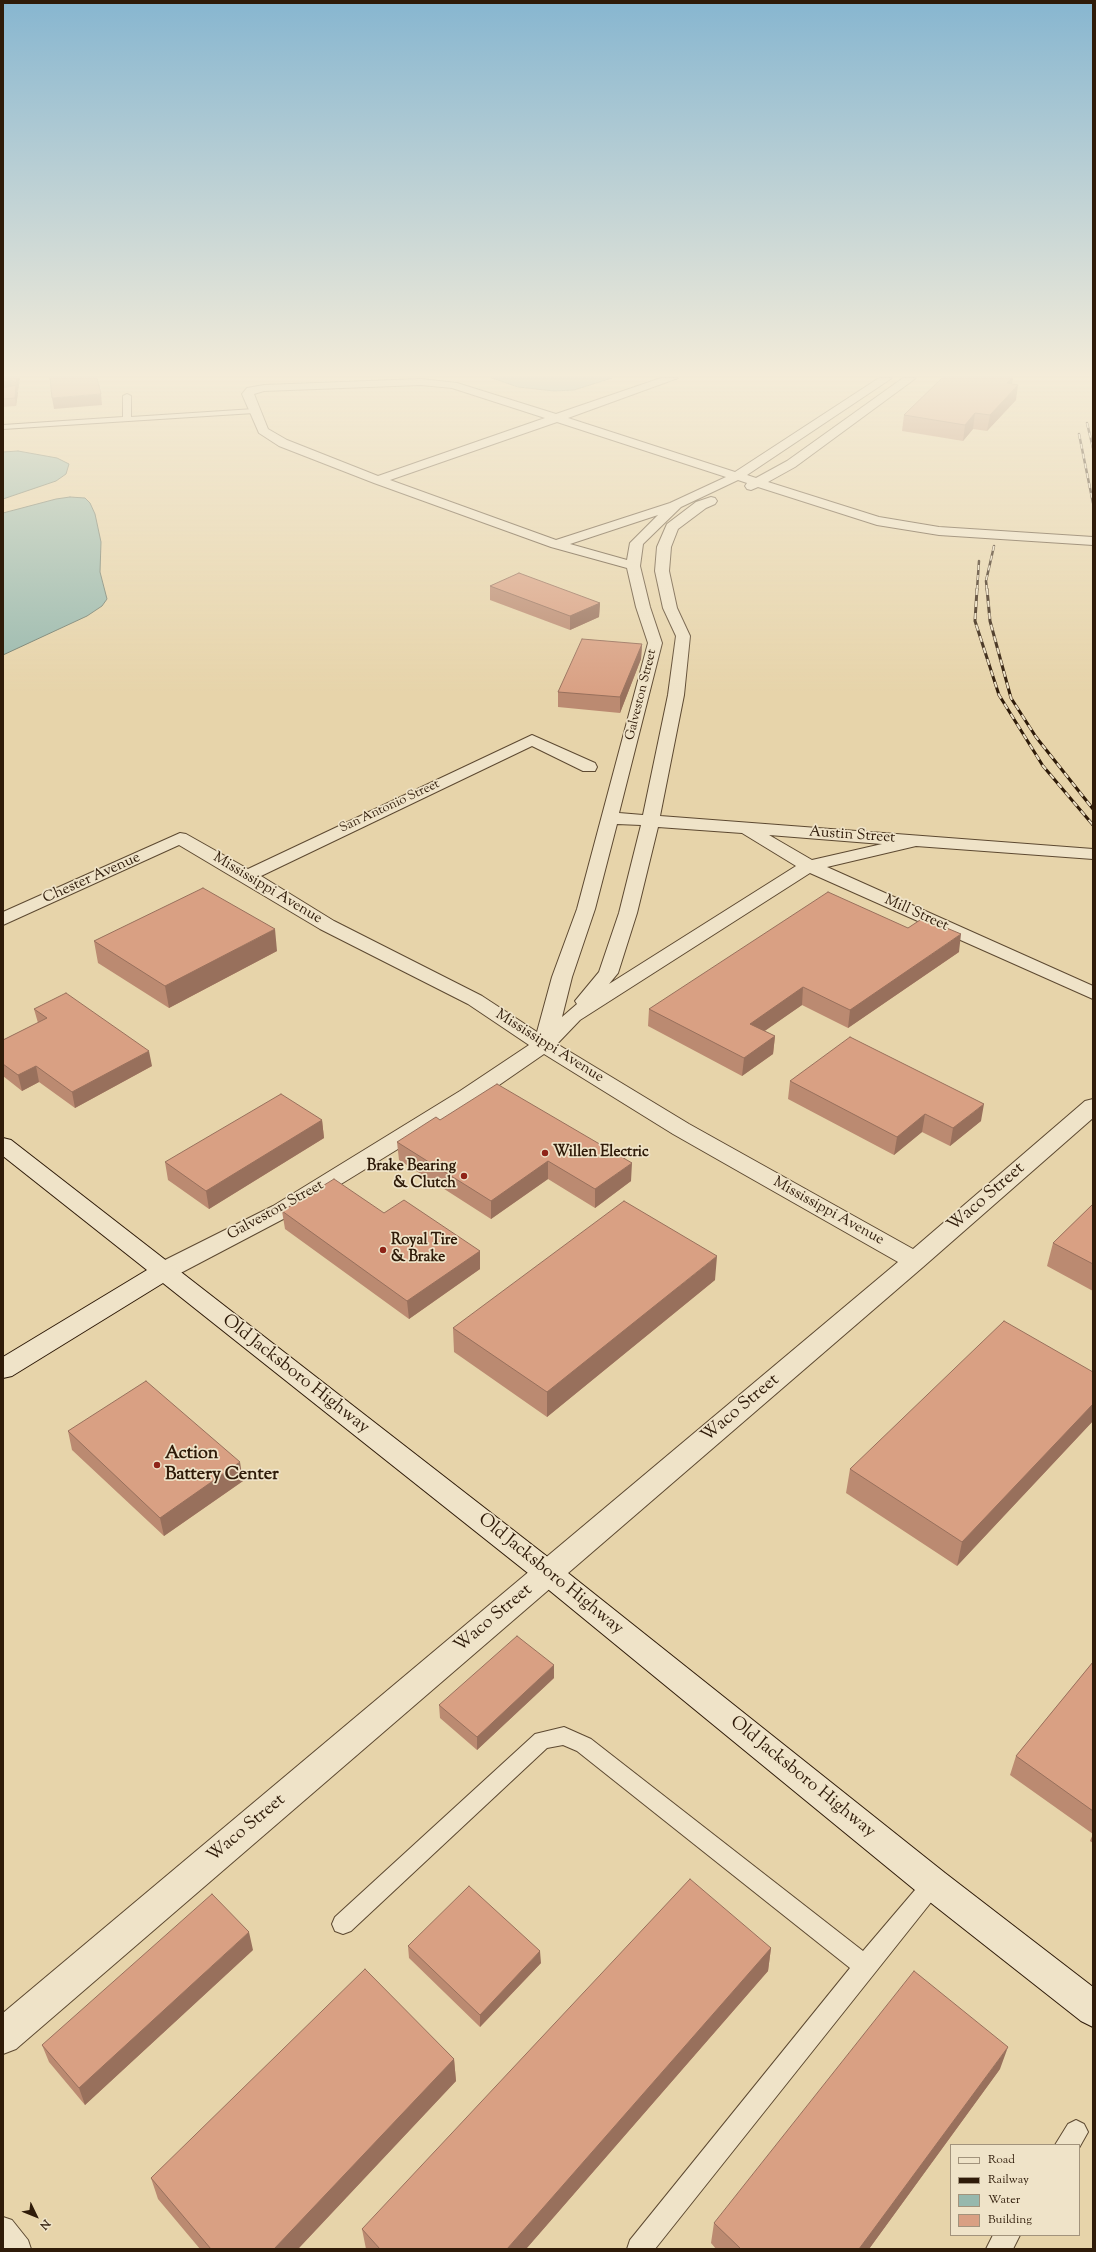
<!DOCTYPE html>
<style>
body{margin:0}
#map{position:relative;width:1096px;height:2252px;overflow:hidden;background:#e7d4aa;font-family:"Sorts Mill Goudy",serif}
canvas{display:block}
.frame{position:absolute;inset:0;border:4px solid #2f1b09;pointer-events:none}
.legend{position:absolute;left:950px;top:2144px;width:130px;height:92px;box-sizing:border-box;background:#efe3c8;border:1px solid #a2937c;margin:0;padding:5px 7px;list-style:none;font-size:12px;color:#2f1b09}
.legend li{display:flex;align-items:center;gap:8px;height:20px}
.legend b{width:20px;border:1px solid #a2937c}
.north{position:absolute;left:16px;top:2196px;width:40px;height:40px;-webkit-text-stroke:3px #efe3c8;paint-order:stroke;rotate:133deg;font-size:11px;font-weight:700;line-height:16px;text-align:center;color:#2f1b09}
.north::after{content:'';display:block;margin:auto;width:14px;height:18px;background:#2f1b09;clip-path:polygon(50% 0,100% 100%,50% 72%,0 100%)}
</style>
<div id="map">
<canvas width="1096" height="2252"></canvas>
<div class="frame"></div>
<ul class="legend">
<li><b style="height:5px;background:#efe3c8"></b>Road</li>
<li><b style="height:5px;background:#2f1b09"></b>Railway</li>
<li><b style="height:11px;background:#97b8ad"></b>Water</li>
<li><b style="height:11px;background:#d9a083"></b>Building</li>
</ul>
<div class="north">N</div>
</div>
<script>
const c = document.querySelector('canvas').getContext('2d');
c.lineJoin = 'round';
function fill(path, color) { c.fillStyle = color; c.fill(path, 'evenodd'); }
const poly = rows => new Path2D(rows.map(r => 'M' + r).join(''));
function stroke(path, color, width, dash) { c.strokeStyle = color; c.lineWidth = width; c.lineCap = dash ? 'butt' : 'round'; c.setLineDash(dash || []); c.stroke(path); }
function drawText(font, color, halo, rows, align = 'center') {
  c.font = font + ' "Sorts Mill Goudy",serif'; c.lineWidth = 3.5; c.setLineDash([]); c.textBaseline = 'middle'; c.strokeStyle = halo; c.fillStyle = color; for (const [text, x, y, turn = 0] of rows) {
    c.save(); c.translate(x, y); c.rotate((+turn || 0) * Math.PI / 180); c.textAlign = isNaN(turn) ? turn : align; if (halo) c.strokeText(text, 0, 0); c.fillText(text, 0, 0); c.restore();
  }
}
const water = poly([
 [492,378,612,378,574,390,554,391,518,387,492,378],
 [18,451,57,458,69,464,66,474,56,481,3,499,3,452,18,451],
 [70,497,85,498,90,503,95,514,101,542,100,572,107,599,102,606,87,616,3,655,3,513,56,499,70,497]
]);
fill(water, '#97b8ad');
stroke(water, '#6d796b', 1);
const service = poly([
 [127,394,131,396,131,417,254,409,258,411,254,413,3,429,3,425,123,417,123,396,127,394],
 [564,1727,591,1739,863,1951,926,1877,933,1874,940,1877,944,1884,940,1891,655,2249,627,2249,630,2240,850,1968,577,1751,563,1745,547,1748,351,1931,343,1934,335,1931,332,1924,335,1917,535,1734,564,1727],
 [1076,2120,1084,2124,1088,2132,1079,2148,1079,2145,1055,2145,1068,2124,1076,2120],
 [3,2217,12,2220,28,2240,31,2249,3,2249,3,2217],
 [993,2235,1020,2235,1013,2249,986,2249,993,2235]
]);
const minor = poly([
 [661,378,678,378,568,418,735,472,879,378,892,378,747,475,756,478,787,461,903,378,916,378,795,467,768,482,879,517,939,527,1093,537,1093,545,939,535,877,525,758,487,751,490,747,489,745,486,747,483,738,480,681,507,643,544,640,566,650,607,662,643,619,813,643,815,668,695,676,636,663,608,655,571,657,547,667,524,696,502,711,497,715,498,717,501,715,504,706,508,678,529,671,547,669,571,677,608,690,636,684,695,660,816,1093,849,1093,859,916,846,827,867,1093,986,1093,999,810,873,580,1020,557,1044,689,1124,913,1249,1085,1101,1093,1099,1093,1118,923,1267,16,2049,3,2054,3,2013,898,1262,673,1134,544,1054,476,1101,289,1216,173,1277,164,1279,155,1277,152,1271,155,1265,273,1206,460,1091,529,1045,468,1004,320,929,179,845,3,925,3,912,180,833,186,834,248,869,532,735,595,763,597,767,595,771,583,771,532,746,261,876,334,921,482,996,537,1032,552,977,577,909,648,643,636,607,627,568,551,547,374,483,279,446,259,433,242,394,247,388,264,385,421,379,457,383,556,414,661,378],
 [421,385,452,388,545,418,378,476,287,440,268,429,254,394,264,391,421,385],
 [557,422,726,477,670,503,556,540,390,480,557,422],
 [658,515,630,543,627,560,570,544,658,515],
 [617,824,641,825,619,913,599,972,575,1001,577,1004,562,1017,572,977,595,909,617,824],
 [658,827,742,833,796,866,609,984,618,973,637,913,658,827],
 [769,835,882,844,812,860,769,835]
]);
const secondary = poly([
 [3,1138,11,1140,558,1565,945,1873,1093,1987,1093,2027,1081,2021,921,1895,538,1581,163,1283,12,1376,3,1378,3,1357,147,1270,3,1156,3,1138]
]);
stroke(service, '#5d4931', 2);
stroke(minor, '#5d4931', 2);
stroke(secondary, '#2f1b09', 2);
fill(service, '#efe3c8');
fill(minor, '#efe3c8');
fill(secondary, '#efe3c8');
const railFar1 = poly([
 [1087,423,1093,448],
 [1079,434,1093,503],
 [977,590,979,561],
 [987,590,986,581,994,546]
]);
const rail = poly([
 [977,589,975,621,999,695,1043,766,1093,825],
 [987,589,990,621,1011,698,1036,737,1093,809]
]);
stroke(railFar1, '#2f1b09', 2.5);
stroke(rail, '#2f1b09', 3);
stroke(railFar1, '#efe3c8', 1.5, [5]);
stroke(rail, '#efe3c8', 2, [6]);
fill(poly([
 [3,378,20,378,18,391,17,391,18,393,16,406,3,407],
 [942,378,1013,378,1012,384,1016,400,987,431,973,429,963,441,902,431,904,415],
 [490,586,600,603,599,617,570,630,490,600],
 [642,644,641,659,620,713,558,707,558,692],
 [94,941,277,951,169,1008,98,963],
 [959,952,848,1028,802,1005,764,1031,775,1036,773,1054,742,1076,648,1026,649,1009],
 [34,1009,152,1066,75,1108,39,1082,22,1091,3,1076,3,1040,38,1023],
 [790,1081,981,1121,950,1146,922,1132,894,1155,788,1099],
 [322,1120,324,1138,209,1209,168,1180,165,1162],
 [440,1120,631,1181,595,1208,548,1179,491,1219,399,1160,397,1142],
 [1093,1204,1093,1291,1047,1266,1053,1243],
 [282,1211,384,1213,480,1251,480,1269,409,1319,285,1229],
 [715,1280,547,1417,454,1352,453,1328],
 [1093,1372,1093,1421,957,1566,846,1493,850,1469],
 [68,1431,243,1481,164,1536,72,1450],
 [1093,1662,1093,1834,1010,1775,1016,1756],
 [554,1678,477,1750,440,1718,439,1705],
 [1093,1834,1093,1843,1090,1841],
 [408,1946,541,1963,480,2027,409,1958],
 [771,1948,768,1971,526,2249,366,2249,362,2229],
 [253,1950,85,2105,49,2062,42,2045],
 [454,2059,456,2081,298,2249,200,2249,158,2199,151,2178],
 [1000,2069,869,2249,716,2249,711,2243,714,2223]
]), '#bb8a71');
fill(poly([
 [17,378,20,378,18,391,16,383],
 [1012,378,1013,378,1011,391,1007,383],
 [11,380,13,389,3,391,3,382],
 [16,385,18,393,16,406,15,398],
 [1018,385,1016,400,987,431,990,415],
 [101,394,102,405,54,409,52,398],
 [975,413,973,429,963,441,965,425],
 [600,603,599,617,570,630,570,616],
 [642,644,641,659,620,713,620,697],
 [275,929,277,951,169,1008,165,986],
 [961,934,959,952,848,1028,850,1010],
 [803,987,802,1005,749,1042,750,1024],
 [775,1036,773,1054,742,1076,744,1058],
 [149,1051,152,1066,75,1108,72,1092],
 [36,1066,39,1082,22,1091,18,1075],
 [984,1104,981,1121,950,1146,953,1128],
 [925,1114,922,1132,894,1155,897,1137],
 [322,1120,324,1138,209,1209,206,1191],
 [548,1161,548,1179,491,1219,491,1201],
 [632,1163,631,1181,595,1208,595,1189],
 [480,1251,480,1269,409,1319,407,1301],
 [717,1256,715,1280,547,1417,547,1392],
 [1093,1404,1093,1421,957,1566,962,1542],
 [240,1462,243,1481,164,1536,160,1518],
 [554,1665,554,1678,477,1750,477,1737],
 [249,1932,253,1950,85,2105,79,2088],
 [771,1948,768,1971,526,2249,507,2249],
 [540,1951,541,1963,480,2027,480,2015],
 [1008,2047,1000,2069,869,2249,859,2249],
 [454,2059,456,2081,298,2249,274,2249]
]), '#98705c');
const building = poly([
 [3,378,17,378,16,383,11,380,3,382,3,378],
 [50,378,97,378,101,394,52,398,50,378],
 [942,378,1012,378,1007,383,1018,385,990,415,975,413,965,425,904,415,942,378],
 [16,385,15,398,3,399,3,388,16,385],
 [519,573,600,603,570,616,490,586,519,573],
 [582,639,642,644,620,697,558,692,582,639],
 [203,888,275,929,165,986,94,941,203,888],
 [828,892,908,928,923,918,961,934,850,1010,803,987,750,1024,775,1036,744,1058,649,1009,828,892],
 [66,993,149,1051,72,1092,36,1066,18,1075,3,1064,3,1040,47,1018,34,1009,66,993],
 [850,1037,984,1104,953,1128,925,1114,897,1137,790,1081,850,1037],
 [497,1084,632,1163,595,1189,548,1161,491,1201,397,1142,436,1117,440,1120,497,1084],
 [281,1094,322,1120,206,1191,165,1162,281,1094],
 [334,1179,384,1213,404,1200,480,1251,407,1301,282,1211,334,1179],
 [624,1201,717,1256,547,1392,453,1328,624,1201],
 [1093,1204,1093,1264,1053,1243,1093,1204],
 [1004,1321,1093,1372,1093,1404,962,1542,850,1469,1004,1321],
 [146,1381,240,1462,160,1518,68,1431,146,1381],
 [517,1636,554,1665,477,1737,439,1705,517,1636],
 [1093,1662,1093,1811,1016,1756,1093,1662],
 [690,1879,771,1948,507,2249,380,2249,362,2229,690,1879],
 [469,1886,540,1951,480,2015,408,1946,469,1886],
 [212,1894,249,1932,79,2088,42,2045,212,1894],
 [365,1969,454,2059,274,2249,211,2249,151,2178,365,1969],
 [914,1971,1008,2047,859,2249,741,2249,714,2223,914,1971]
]);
fill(building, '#d9a083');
stroke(building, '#98705c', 1);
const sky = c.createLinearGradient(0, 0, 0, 694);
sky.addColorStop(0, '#87b6d0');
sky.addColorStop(0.54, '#f4ecd9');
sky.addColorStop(1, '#f4ecd900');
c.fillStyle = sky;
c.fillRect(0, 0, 1096, 694);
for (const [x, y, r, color] of [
 [545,1153,4,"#8f2418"],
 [464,1176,4,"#8f2418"],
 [383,1250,4,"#8f2418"],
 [157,1465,4,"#8f2418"]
]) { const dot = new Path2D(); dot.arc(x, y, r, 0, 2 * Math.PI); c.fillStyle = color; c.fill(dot); stroke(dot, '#efe3c8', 1.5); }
drawText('13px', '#2f1b09', '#efe3c8', [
 ["Galveston Street",642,695,-76],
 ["San Antonio Street",390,807,-25]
]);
drawText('15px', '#2f1b09', '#efe3c8', [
 ["Austin Street",852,836,4],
 ["Chester Avenue",92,879,-24],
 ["Mississippi Avenue",267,889,31],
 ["Mill Street",916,914,24],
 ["Mississippi Avenue",549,1047,32],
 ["Galveston Street",276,1211,-29],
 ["Mississippi Avenue",828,1212,29]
]);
drawText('bold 15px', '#2f1b09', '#efe3c8', [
 ["Willen Electric",553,1153],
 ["Brake Bearing",456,1167,"right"],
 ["& Clutch",456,1184,"right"],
 ["Royal Tire",391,1241],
 ["& Brake",391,1258]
], 'left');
drawText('18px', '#2f1b09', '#efe3c8', [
 ["Waco Street",987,1198,-41],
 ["Old Jacksboro Highway",295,1375,38],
 ["Waco Street",741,1409,-40],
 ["Old Jacksboro Highway",550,1575,39],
 ["Waco Street",494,1619,-40],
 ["Old Jacksboro Highway",802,1778,39],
 ["Waco Street",247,1829,-40]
]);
drawText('bold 18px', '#2f1b09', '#efe3c8', [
 ["Action",165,1455],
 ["Battery Center",165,1476]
], 'left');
</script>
